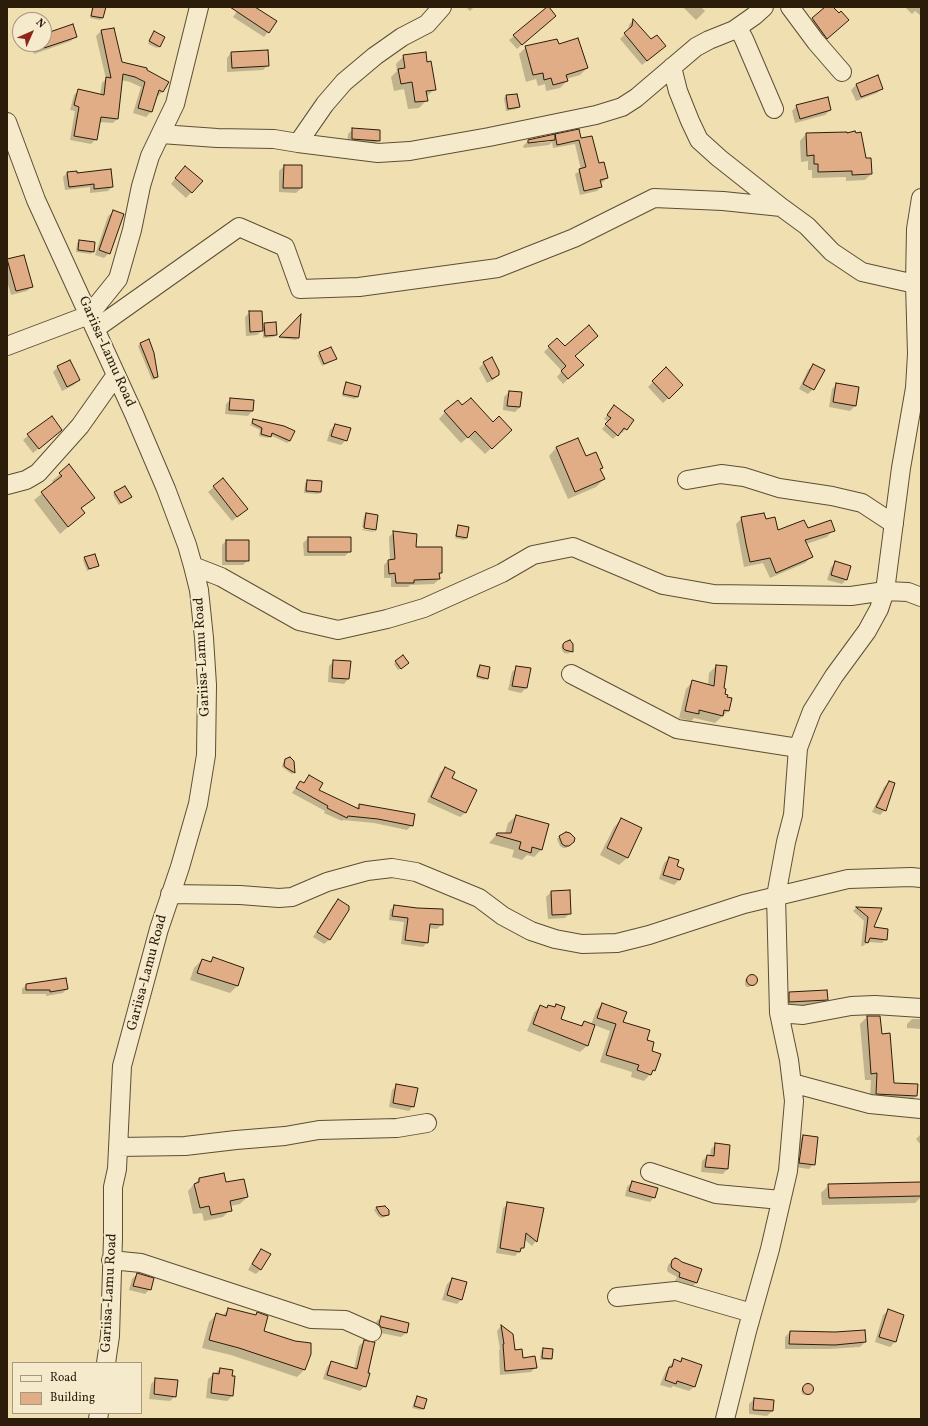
<!DOCTYPE html>
<style>
body{margin:0}
#map{position:relative;width:928px;height:1426px;overflow:hidden;background:#efdfb1;font-family:Vollkorn,serif}
canvas{display:block}
.frame{position:absolute;inset:0;border:8px solid #2c1d0b;pointer-events:none}
.legend{position:absolute;left:12px;top:1362px;width:130px;height:52px;box-sizing:border-box;background:#f5eacc;border:1px solid #a5987f;margin:0;padding:5px 7px;list-style:none;font-size:12px;color:#2c1d0b}
.legend li{display:flex;align-items:center;gap:8px;height:20px}
.legend b{width:20px;border:1px solid #a5987f}
.north{position:absolute;left:12px;top:12px;width:40px;height:40px;box-sizing:border-box;background:#f5eacc;border:1px solid #a5987f;border-radius:50%;rotate:45deg;font-size:11px;font-weight:700;line-height:16px;text-align:center;color:#2c1d0b}
.north::after{content:'';display:block;margin:auto;width:14px;height:18px;background:#8f2418;clip-path:polygon(50% 0,100% 100%,50% 72%,0 100%)}
</style>
<div id="map">
<canvas width="928" height="1426"></canvas>
<div class="frame"></div>
<ul class="legend">
<li><b style="height:5px;background:#f5eacc"></b>Road</li>
<li><b style="height:11px;background:#e1ad87"></b>Building</li>
</ul>
<div class="north">N</div>
</div>
<script>
const c = document.querySelector('canvas').getContext('2d');
c.lineJoin = 'round';
function fill(path, color) { c.fillStyle = color; c.fill(path, 'evenodd'); }
const poly = rows => new Path2D(rows.map(r => 'M' + r).join(''));
function stroke(path, color, width, dash) { c.strokeStyle = color; c.lineWidth = width; c.lineCap = dash ? 'butt' : 'round'; c.setLineDash(dash || []); c.stroke(path); }
function drawText(font, color, halo, rows, align = 'center') {
  c.font = font + ' Vollkorn,serif'; c.lineWidth = 4; c.setLineDash([]); c.textBaseline = 'middle'; c.strokeStyle = halo; c.fillStyle = color; for (const [text, x, y, turn = 0] of rows) {
    c.save(); c.translate(x, y); c.rotate((+turn || 0) * Math.PI / 180); c.textAlign = isNaN(turn) ? turn : align; if (halo) c.strokeText(text, 0, 0); c.fillText(text, 0, 0); c.restore();
  }
}
fill(poly([
 [92,7,103,7,103,18,100,20,90,18],
 [240,7,253,7,268,32,264,37,233,17],
 [466,7,474,7,470,11],
 [683,7,701,7,705,11,696,20],
 [826,7,832,7,848,20,819,46,805,27],
 [905,7,921,7,921,16,915,11,912,14],
 [555,16,517,49,509,40,514,36],
 [633,20,660,50,642,65,620,39,628,31,629,25],
 [114,29,121,62,163,91,158,96,156,95,151,112,146,117,133,113,141,87,130,82,121,80,117,119,113,123,99,122,96,139,91,144,70,140,75,111,70,110,74,95,79,90,100,95,102,83,106,79,96,36,101,31],
 [44,35,76,36,71,41,34,54,30,44,44,44],
 [152,35,160,46,157,48,148,44],
 [558,45,587,68,580,75,566,79,567,81,560,88,546,91,545,84,538,86,536,79,526,82,519,54,526,47],
 [231,53,268,65,263,70,227,72,227,58],
 [404,56,426,63,435,89,426,97,427,100,419,108,408,109,404,89,394,91,391,77,397,71,396,64],
 [878,77,882,88,877,93,856,101,851,90,856,85],
 [506,96,519,107,516,109,506,111,504,98],
 [797,106,830,110,825,115,795,123,792,111],
 [353,129,379,140,374,145,347,144,348,134],
 [806,134,866,159,871,174,865,180,846,181,846,177,812,178,812,170,808,170,808,161,801,162,800,141],
 [555,135,580,139,607,178,603,182,600,183,601,187,597,191,580,195,575,174,581,170,575,144,553,148,552,142,549,145,524,148,523,146,528,141,554,137],
 [550,140,550,142,537,143,536,141],
 [284,166,301,188,296,193,279,192,279,171],
 [180,172,201,182,186,198,171,184],
 [67,173,76,174,112,187,108,191,90,193,90,187,65,190,63,177],
 [113,212,109,253,104,258,95,255,108,216],
 [79,241,93,251,91,254,76,252,77,243],
 [7,260,32,286,27,291,11,295,7,281],
 [250,312,262,327,265,324,276,335,274,337,263,338,263,330,257,335,246,336,245,317],
 [300,317,298,338,296,340,279,338],
 [140,344,157,377,155,379,152,380,138,346],
 [549,347,574,356,577,370,563,384,557,377,562,371,544,352],
 [320,353,336,359,322,366,317,355],
 [484,363,498,375,493,380,487,383,479,368],
 [813,365,813,389,808,394,799,389,808,370],
 [58,367,79,380,74,385,62,391,53,372],
 [666,369,682,385,663,403,648,387],
 [346,383,357,397,355,399,342,396,344,386],
 [837,384,855,406,850,411,829,407,832,389],
 [509,392,521,393,520,407,515,412,503,410,504,397],
 [231,399,253,401,252,411,248,416,225,414,226,404],
 [614,407,626,429,622,433,620,432,613,439,602,429,608,422,604,419],
 [445,412,504,436,485,454,468,437,461,443,439,419],
 [51,417,56,435,33,453,23,440],
 [254,420,290,441,287,443,270,435,268,438,259,436,260,430,250,425],
 [335,425,346,440,341,445,327,441,330,430],
 [577,439,585,457,602,468,599,470,604,479,596,487,568,499,549,456,556,448],
 [69,466,93,497,81,509,84,513,60,534,34,500,54,484,52,481],
 [223,479,247,509,232,521,208,492],
 [307,481,321,482,321,492,318,494,304,493,305,483],
 [115,493,130,497,119,505,113,495],
 [366,514,377,516,375,530,375,529,362,527,364,516],
 [742,518,765,520,777,531,807,529,833,530,827,537,806,544,811,557,805,563,770,578,763,563,744,567,736,524],
 [459,526,466,538,464,540,455,538,457,528],
 [362,529,374,531,373,532,362,530],
 [394,532,415,548,441,573,438,576,439,579,434,584,410,585,408,587,391,587,391,578,384,578,384,565,388,561,390,560,389,537],
 [308,538,350,551,345,556,304,556,303,543],
 [226,541,248,560,243,565,222,565,222,545],
 [85,558,98,565,87,571,83,560],
 [836,563,846,580,842,584,827,580,831,567],
 '561.5 648a5.5 5.5 0 1 1 11 0a5.5 5.5 0 1 1-11 0Z',
 [334,661,348,679,344,684,328,682,329,666],
 [396,662,406,665,398,670,394,664],
 [480,666,487,678,484,680,476,678,478,668],
 [716,666,728,711,715,723,694,718,691,721,679,718,686,689,693,681,708,685,709,673],
 [517,667,529,669,526,688,521,693,508,690,512,672],
 [285,760,294,772,292,774,282,767,283,763],
 [445,768,451,779,465,813,460,817,427,802,440,773],
 [309,776,318,790,356,809,359,805,412,825,407,830,374,823,343,820,342,821,324,813,325,811,292,793,296,787,300,782,303,783],
 [889,782,885,810,880,815,872,812,884,787],
 [516,816,548,825,541,850,534,857,527,855,522,860,512,857,514,850,489,843,497,834,505,834,508,823],
 [621,819,641,829,627,858,619,865,600,855,614,827],
 [559,837,571,844,566,848,563,848,560,846,557,839],
 [669,858,676,867,683,869,679,880,674,885,659,879,664,863],
 [551,892,570,913,565,918,548,919,546,897],
 [338,901,348,910,329,940,324,944,313,937,333,905],
 [394,906,442,924,437,929,428,928,427,942,423,947,401,944,404,922,389,920,390,910],
 [856,908,880,909,873,928,886,939,882,943,868,942,863,946,861,946,864,921,853,911],
 [213,959,237,986,230,993,190,980,194,968,202,960,209,962],
 [751,975,755,977,756,982,749,987,747,987,745,985,745,980],
 [26,985,67,989,63,993,46,996,46,994,22,994,22,989],
 [789,993,827,999,822,1004,785,1007,785,998],
 [602,1004,622,1022,646,1040,650,1051,654,1070,644,1081,631,1077,632,1072,600,1062,610,1031,594,1025,587,1046,580,1052,527,1031,534,1013,540,1006,546,1008,548,1006,553,1008,556,1005,560,1019,580,1026,584,1022,591,1025,596,1011],
 [867,1017,879,1017,881,1035,893,1084,916,1085,916,1096,909,1103,870,1100,871,1080,865,1080,860,1024],
 [912,1019,921,1019,921,1029,907,1028,907,1024],
 [397,1085,413,1106,409,1111,389,1107,392,1090],
 [921,1134,921,1145,916,1139],
 [803,1136,814,1164,809,1169,795,1167,799,1141],
 [716,1144,727,1169,723,1174,701,1172,702,1161,707,1156,710,1156,711,1149],
 [199,1179,225,1184,247,1197,240,1204,230,1206,230,1210,223,1217,204,1221,202,1213,193,1214,188,1191],
 [632,1182,654,1197,650,1202,625,1196,627,1187],
 [921,1183,921,1197,915,1203,822,1205,821,1193,829,1185],
 [508,1204,543,1208,536,1241,532,1246,524,1239,523,1247,515,1256,496,1253,503,1208],
 [385,1207,388,1210,388,1215,385,1217,381,1218,378,1216,374,1210,376,1208],
 [261,1250,261,1269,256,1274,248,1270,256,1255],
 [673,1260,701,1269,696,1283,692,1287,675,1281,677,1277,668,1272,667,1270,668,1265],
 [137,1274,150,1289,145,1294,129,1290,132,1279],
 [452,1279,461,1300,457,1304,442,1300,447,1284],
 [229,1309,255,1316,257,1313,262,1331,305,1369,297,1377,231,1355,202,1348,209,1322,217,1314,222,1316],
 [888,1311,903,1315,895,1342,890,1347,875,1342,883,1315],
 [381,1317,406,1333,401,1337,376,1332,374,1330,376,1322],
 [501,1326,512,1334,514,1351,522,1359,536,1367,531,1372,500,1375,499,1350,500,1349,497,1331],
 [790,1332,865,1342,860,1347,829,1349,785,1349,785,1337],
 [364,1341,365,1386,360,1391,323,1379,327,1367,331,1362,354,1369,359,1346],
 [543,1349,551,1358,549,1360,540,1360,541,1351],
 [682,1359,694,1387,689,1391,673,1386,671,1388,660,1385,665,1373,670,1365,675,1361,679,1362],
 [220,1369,232,1396,227,1401,206,1398,208,1379],
 [156,1379,175,1396,170,1401,149,1399,151,1384],
 [807,1384,812,1385,812,1389,808,1394,803,1395,801,1391],
 [417,1397,423,1408,421,1410,412,1408,415,1400],
 [754,1399,772,1411,767,1416,749,1414,749,1404]
]), '#0003');
const building = poly([
 [93,7,106,7,103,18,91,16,93,7],
 [230,7,255,7,277,21,269,33,230,7],
 [547,7,549,7,556,16,522,45,513,35,547,7],
 [825,7,833,7,839,13,841,11,849,20,827,39,812,18,825,7],
 [633,19,651,39,657,35,666,46,647,61,624,33,632,26,633,19],
 [73,24,77,37,44,48,44,34,73,24],
 [114,28,122,62,147,68,147,70,169,82,163,92,159,90,152,112,138,108,145,82,135,77,123,74,118,119,101,117,97,140,74,136,79,107,74,105,78,89,104,95,106,77,111,78,101,30,114,28],
 [154,31,165,37,160,47,149,41,154,31],
 [578,38,588,68,566,75,568,81,553,85,551,78,544,80,543,73,533,75,525,46,557,39,559,44,578,38],
 [268,50,269,66,232,68,231,52,268,50],
 [426,52,427,62,431,61,436,90,426,91,428,101,415,102,412,82,401,84,398,69,405,68,403,55,426,52],
 [878,75,883,89,861,97,856,84,878,75],
 [517,94,520,107,508,109,506,95,517,94],
 [828,97,831,110,800,119,796,105,828,97],
 [352,128,380,130,380,141,352,139,352,128],
 [579,129,581,138,592,136,599,163,604,162,608,178,600,180,602,187,584,191,579,169,586,167,579,140,557,145,555,134,579,129],
 [855,131,856,133,861,132,866,158,871,158,872,174,852,175,852,171,818,172,818,164,814,164,814,155,807,156,806,133,847,132,847,133,855,131],
 [555,134,555,140,528,143,528,140,555,134],
 [284,165,302,165,302,188,283,188,284,165],
 [185,166,203,181,192,193,175,178,185,166],
 [111,169,113,187,94,189,94,184,69,187,67,172,77,171,77,173,111,169],
 [113,210,124,214,110,254,99,250,113,210],
 [79,240,95,242,94,252,78,250,79,240],
 [24,255,33,287,16,291,7,259,24,255],
 [249,311,262,311,263,331,250,332,249,311],
 [301,314,299,338,279,337,301,314],
 [276,322,277,335,265,336,264,323,276,322],
 [589,325,598,336,575,356,584,365,568,379,561,371,566,366,548,346,557,338,565,346,589,325],
 [149,339,154,353,158,377,154,378,140,343,149,339],
 [331,347,337,359,324,364,319,352,331,347],
 [492,357,499,371,499,375,492,379,483,362,492,357],
 [70,360,80,380,67,387,57,366,70,360],
 [813,364,825,370,814,390,803,384,813,364],
 [666,367,683,385,669,399,652,381,666,367],
 [346,382,361,386,358,397,343,394,346,382],
 [836,383,859,387,856,406,833,402,836,383],
 [509,391,522,392,520,407,507,406,509,391],
 [230,398,254,400,253,411,229,410,230,398],
 [471,398,493,422,499,416,512,430,492,449,475,431,468,438,444,411,458,400,462,405,471,398],
 [614,405,634,420,627,430,624,428,618,436,605,424,611,418,607,415,614,405],
 [52,416,62,430,39,449,27,434,52,416],
 [253,419,284,426,295,431,290,441,272,433,271,437,261,434,262,428,252,423,253,419],
 [335,424,351,428,347,441,331,436,335,424],
 [578,438,586,456,596,452,603,468,600,469,605,479,575,492,556,447,578,438],
 [69,464,95,498,81,508,85,513,68,527,41,492,62,476,59,473,69,464],
 [223,478,248,509,237,517,213,486,223,478],
 [307,480,322,481,321,492,306,491,307,480],
 [125,486,132,497,121,503,114,492,125,486],
 [366,513,378,515,376,530,364,528,366,513],
 [764,513,766,519,775,517,778,530,804,520,808,528,831,520,835,531,805,540,813,557,776,573,770,558,750,562,746,544,741,517,764,513],
 [458,525,469,527,467,538,456,536,458,525],
 [393,531,417,534,416,547,442,547,442,573,439,573,440,579,414,580,414,583,396,583,395,573,389,574,388,560,395,559,393,531],
 [308,537,351,537,351,552,308,552,308,537],
 [226,540,249,540,249,561,226,561,226,540],
 [95,554,99,566,89,569,84,557,95,554],
 [835,561,851,566,847,580,831,575,835,561],
 [570,640,573,644,573,652,565,650,563,648,563,644,565,642,570,640],
 [403,655,409,663,401,669,395,661,403,655],
 [333,660,351,661,349,679,332,678,333,660],
 [480,665,490,667,488,679,477,676,480,665],
 [716,665,727,666,724,688,726,689,725,694,728,695,727,697,732,698,729,711,724,710,723,716,699,710,699,714,685,711,692,680,714,686,716,665],
 [516,666,531,668,527,688,512,686,516,666],
 [290,757,294,761,295,773,285,767,284,765,285,759,290,757],
 [445,767,455,772,452,778,477,790,466,813,431,797,445,767],
 [309,775,323,783,319,790,359,809,359,804,415,814,413,826,378,819,348,816,347,818,327,808,328,806,296,788,300,781,304,783,309,775],
 [889,781,895,783,886,811,876,807,889,781],
 [516,815,549,824,542,850,532,847,531,853,519,849,521,842,496,835,497,833,511,833,516,815],
 [621,818,642,828,628,858,607,848,621,818],
 [566,832,570,833,575,838,574,842,569,846,565,846,562,844,559,836,566,832],
 [669,857,679,860,677,866,684,869,680,880,663,875,669,857],
 [570,890,571,914,552,915,551,891,570,890],
 [338,899,349,906,349,910,330,940,317,932,338,899],
 [394,905,417,908,443,909,443,925,430,924,428,943,405,940,408,918,392,916,394,905],
 [856,907,882,908,874,927,888,929,887,940,870,938,868,943,865,942,868,917,856,907],
 [213,957,244,968,238,986,197,973,202,959,211,962,213,957],
 '746.5 980a5.5 5.5 0 1 1 11 0a5.5 5.5 0 1 1-11 0Z',
 [66,978,68,989,50,992,50,990,26,990,26,984,66,978],
 [827,990,828,1000,789,1002,789,992,827,990],
 [602,1003,627,1012,623,1022,650,1030,647,1040,654,1042,652,1051,661,1054,655,1071,653,1070,651,1075,637,1070,639,1065,606,1055,616,1024,597,1018,602,1003],
 [556,1004,565,1007,561,1019,582,1026,584,1021,595,1025,588,1046,533,1024,540,1005,547,1008,548,1005,555,1007,556,1004],
 [867,1016,880,1016,882,1034,890,1033,894,1083,918,1084,917,1096,876,1094,877,1073,871,1074,867,1016],
 [396,1084,418,1088,414,1107,393,1103,396,1084],
 [803,1135,818,1137,815,1165,799,1163,803,1135],
 [715,1143,730,1145,728,1169,705,1167,707,1155,714,1156,715,1143],
 [224,1173,226,1182,244,1179,248,1197,230,1201,232,1211,211,1215,209,1206,200,1208,194,1184,199,1182,199,1178,224,1173],
 [632,1181,658,1188,655,1198,629,1191,632,1181],
 [921,1182,921,1196,829,1198,828,1184,921,1182],
 [507,1202,544,1208,537,1242,526,1233,524,1248,521,1248,520,1252,500,1248,507,1202],
 [385,1206,389,1210,389,1215,383,1216,380,1214,376,1207,385,1206],
 [261,1249,271,1254,261,1270,252,1264,261,1249],
 [675,1258,678,1259,682,1262,702,1269,697,1283,679,1277,680,1273,672,1268,671,1265,672,1260,675,1258],
 [137,1273,154,1278,151,1290,133,1286,137,1273],
 [452,1278,467,1282,462,1300,447,1295,452,1278],
 [228,1308,256,1315,257,1312,268,1316,264,1331,295,1341,311,1343,311,1354,305,1370,239,1348,209,1340,216,1313,226,1316,228,1308],
 [888,1309,904,1315,896,1342,879,1337,888,1309],
 [381,1316,409,1323,407,1333,381,1327,379,1324,381,1316],
 [501,1325,513,1334,515,1350,522,1349,523,1358,535,1356,537,1368,505,1371,503,1344,504,1344,501,1325],
 [865,1330,866,1342,835,1345,789,1344,790,1331,835,1332,865,1330],
 [364,1340,373,1342,375,1342,368,1373,370,1373,366,1387,327,1375,331,1361,357,1369,364,1340],
 [543,1348,553,1349,552,1359,542,1358,543,1348],
 [682,1358,702,1365,695,1387,677,1381,676,1384,665,1380,669,1367,672,1367,674,1359,681,1362,682,1358],
 [220,1368,233,1370,232,1376,235,1376,233,1396,211,1393,213,1373,219,1374,220,1368],
 [155,1378,178,1380,176,1397,154,1394,155,1378],
 '802.5 1389a5.5 5.5 0 1 1 11 0a5.5 5.5 0 1 1-11 0Z',
 [417,1396,427,1399,424,1409,414,1406,417,1396],
 [754,1398,774,1400,773,1411,753,1410,754,1398]
]);
fill(building, '#e1ad87');
stroke(building, '#2c1d0b', 1);
const minor = poly([
 [790,7,816,42,842,72],
 [738,28,744,39,774,109],
 [672,67,678,91,690,121,699,140,719,158,781,207],
 [7,122,36,200,134,414,166,489,187,545,193,566,199,590,204,638,207,685,206,755,198,804,180,867,159,929,122,1066,117,1169,113,1187,113,1238,110,1336,106,1363],
 [161,134,217,138,274,139,298,143,378,153,410,151,489,137,596,115,622,107,636,98,696,47,709,40,734,30,754,16,764,7],
 [298,143,325,104,344,82,375,56,402,37,427,24,442,7],
 [95,329,239,227,285,247,300,289,359,287,498,268,574,238,654,198,723,201,781,207,807,226,832,252,862,272,915,284],
 [7,346,89,315,118,279,132,230,141,186,150,156,175,104,199,7],
 [687,480,721,474,744,477,779,488,832,496,862,503,894,524],
 [7,485,26,480,38,473,80,426,116,375],
 [193,566,221,577,299,621,338,630,387,619,424,608,502,573,533,555,573,547,663,585,714,594,851,596,885,591,908,592,921,597],
 [571,674,677,729,798,748],
 [170,894,240,895,279,898,292,897,327,882,367,871,392,868,416,872,479,898,503,916,531,931,555,939,582,944,617,943,649,935,744,904,848,879,911,877,921,878],
 [779,1013,803,1015,851,1006,875,1005,921,1008],
 [792,1083,870,1104,921,1109],
 [118,1147,185,1146,236,1140,285,1136,319,1130,397,1128,427,1123],
 [650,1172,716,1194,781,1200],
 [111,1260,141,1263,311,1319,345,1320,372,1332],
 [617,1297,676,1291,752,1313],
 [98,1419,99,1413],
 [725,1419,747,1331,770,1249,788,1171,794,1101,789,1060,779,1013,776,896,786,842,793,815,798,748,812,711,834,676,867,631,879,609,885,591,901,468,915,388,917,354,915,284,916,229,921,198]
]);
stroke(minor, '#5d4e34', 20);
stroke(minor, '#f5eacc', 18);
drawText('14px', '#2c1d0b', '#f5eacc', [
 ["Gariisa-Lamu Road",106,352,66],
 ["Gariisa-Lamu Road",203,657,-93],
 ["Gariisa-Lamu Road",148,973,-75],
 ["Gariisa-Lamu Road",110,1293,-87]
]);
</script>
